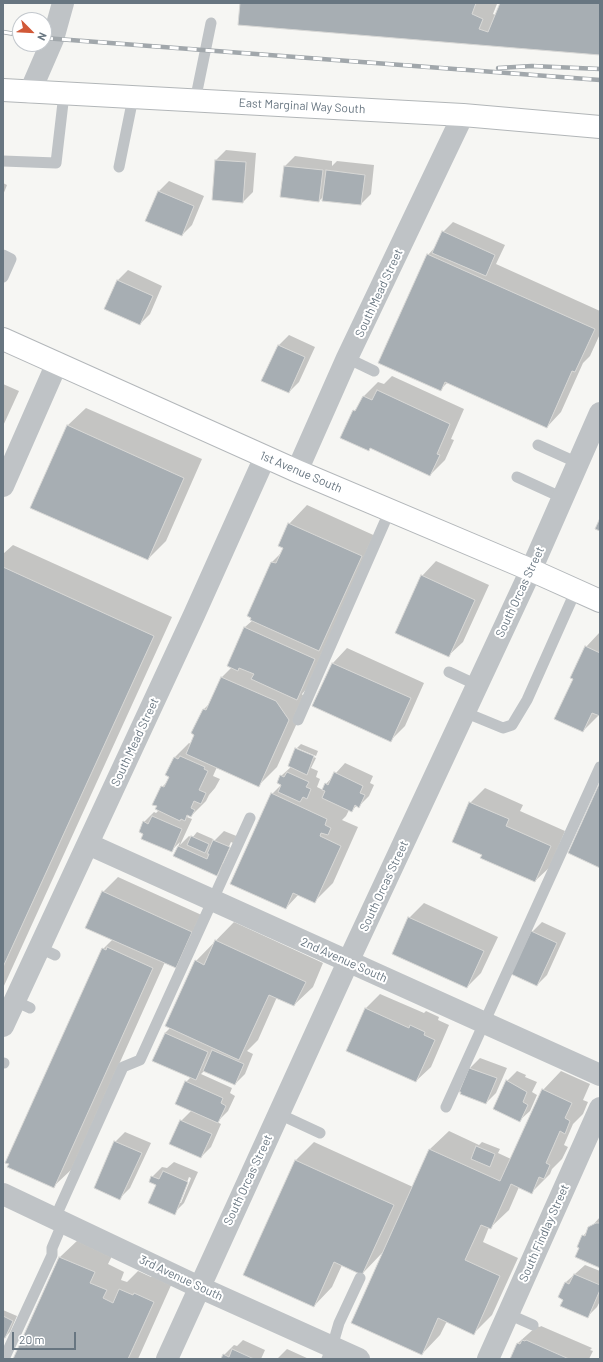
<!DOCTYPE html>
<style>
body{margin:0}
#map{position:relative;width:603px;height:1362px;overflow:hidden;background:#f6f6f3;font-family:Barlow,sans-serif}
canvas{display:block}
.frame{position:absolute;inset:0;border:4px solid #687681;pointer-events:none}
.north{position:absolute;left:12px;top:12px;width:40px;height:40px;box-sizing:border-box;background:#fff;border:1px solid #c3c8cd;border-radius:50%;rotate:114deg;font-size:11px;font-weight:700;line-height:16px;text-align:center;color:#687681}
.north::after{content:'';display:block;margin:auto;width:14px;height:18px;background:#d15837;clip-path:polygon(50% 0,100% 100%,50% 72%,0 100%)}
.scale{position:absolute;left:12px;top:1332px;width:64px;height:18px;box-sizing:border-box;border:2px solid #687681;border-top:0;padding-left:5px;font-size:12px;line-height:14px;white-space:nowrap;color:#687681;-webkit-text-stroke:3px #fff;paint-order:stroke}
</style>
<div id="map">
<canvas width="603" height="1362"></canvas>
<div class="frame"></div>
<div class="north">N</div>
<div class="scale">20 m</div>
</div>
<script>
const c = document.querySelector('canvas').getContext('2d');
c.lineJoin = 'round';
function fill(path, color) { c.fillStyle = color; c.fill(path, 'evenodd'); }
const poly = rows => new Path2D(rows.map(r => 'M' + r).join(''));
function stroke(path, color, width, dash) { c.strokeStyle = color; c.lineWidth = width; c.lineCap = dash ? 'butt' : 'round'; c.setLineDash(dash || []); c.stroke(path); }
function drawText(font, color, halo, rows, align = 'center') {
  c.font = font + ' Barlow,sans-serif'; c.lineWidth = 4; c.setLineDash([]); c.textBaseline = 'middle'; c.strokeStyle = halo; c.fillStyle = color; for (const [text, x, y, turn = 0] of rows) {
    c.save(); c.translate(x, y); c.rotate((+turn || 0) * Math.PI / 180); c.textAlign = isNaN(turn) ? turn : align; if (halo) c.strokeText(text, 0, 0); c.fillText(text, 0, 0); c.restore();
  }
}
fill(poly([
 [241,3,494,3,497,4,493,14,496,15,501,3,600,3,600,54],
 [226,150,256,153,253,192,243,202,216,160],
 [295,156,332,161,332,166,337,161,374,165,371,194,361,204,324,196,319,201,285,166],
 [169,181,204,196,192,225,182,235,147,220,159,191],
 [3,183,7,185,3,195],
 [453,222,505,245,496,264,600,311,600,334,590,356,583,363,561,412,547,427,448,382,440,390,428,255,436,246,443,232],
 [128,270,162,286,150,314,140,324,105,308,118,280],
 [289,335,315,347,299,382,289,392,263,380,279,345],
 [392,376,464,409,451,439,454,440,445,460,430,475,371,447,368,450,354,411,359,406,364,396,378,382,384,384],
 [3,384,19,391,3,426],
 [86,408,202,459,166,541,148,559,67,426],
 [307,505,380,538,311,684,302,694,307,701,277,767,258,786,217,767,213,776,220,779,215,788,209,795,206,801,191,816,189,815,187,817,192,819,180,845,189,836,192,838,197,832,213,839,212,843,224,831,239,837,226,865,216,875,174,856,180,842,171,851,144,822,154,812,156,813,159,810,162,787,169,780,175,757,189,743,191,744,204,709,210,703,222,677,232,667,228,665,245,627,253,620,253,617,248,615,272,562,281,553,284,547,289,524],
 [231,842,233,843,223,864,221,864],
 [13,545,172,617,3,988,3,554],
 [436,561,489,585,463,642,448,656,422,576],
 [600,632,600,715,599,715,583,731,574,678,586,647],
 [347,648,424,683,405,726,391,740,313,706,333,663],
 [301,744,318,751,316,756,297,748],
 [297,748,297,750,316,758,311,768,318,771,316,777,320,779,317,787,323,790,326,784,345,763,373,776,370,783,374,785,369,796,359,806,357,805,352,811,349,810,346,816,342,820,358,827,333,883,315,901,299,894,286,908,272,794,282,784,281,776,291,767],
 [485,788,523,805,520,811,565,831,550,867,535,881,470,803],
 [118,877,206,917,190,952,165,962,72,1169,53,1187,103,949,113,939,103,892],
 [424,903,498,937,481,973,467,987,409,918],
 [234,922,323,963,313,987,294,1005,277,997,258,1040,247,1051,253,1054,245,1074,235,1084,204,1071,201,1074,232,1088,230,1093,235,1096,228,1111,217,1122,221,1124,211,1147,201,1157,181,1121,192,1110,186,1082,191,1077,165,1033,171,1027,196,961],
 [542,922,566,933,547,975,537,985,532,932],
 [380,994,424,1013,426,1011,439,1017,438,1020,449,1025,431,1067,416,1081,365,1009],
 [480,1058,507,1068,496,1093,486,1103,460,1091,470,1068],
 [517,1071,526,1075,525,1077,537,1082,532,1092,537,1095,530,1111,520,1120,507,1081],
 [561,1071,590,1084,583,1100,588,1102,583,1114,573,1124,564,1145,568,1147,562,1159,552,1169,550,1174,531,1193,519,1187,509,1210,490,1228,489,1227,483,1242,518,1258,492,1315,474,1333,447,1321,440,1335,422,1354,383,1252,362,1274,342,1265,332,1287,314,1306,296,1160,314,1142,413,1187,430,1149,449,1131,479,1145,482,1142,500,1149,498,1153,511,1159,543,1090],
 [125,1132,151,1143,130,1188,120,1198,115,1142],
 [174,1162,198,1172,184,1203,174,1213,152,1177,162,1167,167,1168],
 [189,1177,191,1178,181,1203,179,1203],
 [600,1217,600,1267,583,1236],
 [79,1239,113,1254,108,1264,124,1272,121,1280,127,1282,138,1271,151,1277,153,1275,172,1283,138,1359,14,1359,60,1257],
 [585,1265,600,1271,600,1301,597,1307,587,1317,564,1299,566,1282],
 [3,1310,17,1316,10,1332,5,1337,3,1336],
 [537,1326,540,1327,541,1326,592,1348,590,1350,593,1351,589,1359,511,1359,518,1343],
 [243,1340,265,1350,261,1359,222,1359,224,1355,234,1345,237,1346],
 [287,1349,309,1359,277,1359]
]), '#0003');
const building = poly([
 [240,3,476,3,472,14,483,19,479,29,488,32,500,3,600,3,600,55,238,25,240,3],
 [215,160,246,162,243,203,212,200,215,160],
 [284,166,323,170,319,202,280,197,284,166],
 [326,170,365,175,361,205,322,201,326,170],
 [158,191,194,206,182,236,145,221,158,191],
 [442,231,495,255,486,276,432,253,442,231],
 [427,254,595,329,575,372,572,371,547,428,445,382,441,391,378,363,427,254],
 [117,280,153,296,140,325,104,309,117,280],
 [278,345,305,357,289,393,261,381,278,345],
 [377,390,450,424,437,454,440,455,430,476,370,448,369,451,340,438,353,410,355,411,363,396,372,400,377,390],
 [67,425,184,478,148,560,30,508,67,425],
 [600,518,600,531,595,529,600,518],
 [288,523,362,556,319,651,250,620,251,618,247,616,271,562,276,563,283,548,278,546,288,523],
 [3,567,154,636,3,967,3,567],
 [421,575,475,600,449,657,395,633,421,575],
 [244,627,315,659,297,700,251,679,254,674,239,668,238,671,227,666,244,627],
 [585,646,600,653,600,716,592,713,583,732,554,719,573,679,570,678,585,646],
 [332,663,411,698,391,742,312,706,332,663],
 [221,677,276,701,289,720,259,787,186,754,194,735,191,733,203,709,206,710,221,677],
 [295,748,314,756,307,775,288,766,295,748],
 [180,756,205,767,204,769,208,771,199,790,206,793,201,804,194,801,191,808,195,810,191,817,187,815,185,821,181,819,180,821,155,809,157,806,152,805,161,786,164,787,169,777,165,775,174,757,178,759,180,756],
 [287,772,309,782,306,787,311,789,307,799,303,797,300,802,278,792,281,785,277,783,280,775,284,777,287,772],
 [334,772,363,786,360,793,365,795,359,808,355,805,352,812,322,798,325,791,322,790,325,783,328,785,334,772],
 [600,782,600,868,568,853,600,782],
 [271,793,327,819,325,825,331,828,328,835,321,833,320,836,341,846,315,903,293,893,286,909,230,884,271,793],
 [469,802,509,819,506,826,551,846,535,882,480,858,482,855,452,842,469,802],
 [152,816,182,829,172,852,141,839,143,834,139,832,143,821,148,824,152,816],
 [191,836,209,844,205,853,187,845,191,836],
 [213,840,230,847,217,876,173,856,178,846,207,859,209,854,207,854,213,840],
 [102,891,192,932,176,968,85,928,102,891],
 [408,917,484,951,467,988,392,954,408,917],
 [531,931,557,943,537,986,511,974,531,931],
 [215,940,306,982,294,1006,269,995,239,1060,165,1026,195,960,204,965,215,940],
 [107,947,153,968,54,1188,7,1167,9,1164,5,1163,102,948,106,950,107,947],
 [365,1008,409,1028,410,1025,425,1032,424,1035,435,1040,416,1082,346,1051,365,1008],
 [165,1033,208,1052,196,1080,152,1061,165,1033],
 [212,1050,244,1064,235,1085,203,1071,212,1050],
 [469,1068,497,1078,486,1104,460,1094,461,1092,459,1092,469,1068],
 [506,1080,527,1092,523,1102,528,1105,520,1122,493,1109,506,1080],
 [185,1081,223,1098,221,1103,226,1106,218,1123,175,1104,185,1081],
 [542,1089,572,1103,565,1118,570,1121,565,1134,560,1131,546,1163,550,1165,544,1179,539,1177,532,1194,511,1184,491,1229,481,1225,465,1260,500,1276,474,1335,438,1318,422,1355,351,1323,429,1149,500,1181,542,1089],
 [180,1120,212,1134,201,1158,169,1144,180,1120],
 [114,1141,142,1153,120,1200,94,1188,114,1141],
 [476,1146,495,1154,490,1167,471,1159,476,1146],
 [295,1160,394,1205,362,1275,334,1262,314,1307,243,1275,295,1160],
 [163,1171,188,1182,175,1215,148,1203,156,1185,149,1182,151,1176,159,1179,163,1171],
 [596,1223,600,1223,600,1268,575,1257,579,1248,577,1247,582,1235,585,1236,588,1227,596,1223],
 [59,1257,95,1272,90,1283,107,1290,103,1298,113,1303,119,1289,133,1295,134,1293,154,1302,128,1359,13,1359,59,1257],
 [574,1274,600,1285,600,1290,588,1318,560,1306,563,1300,558,1297,565,1282,569,1284,574,1274],
 [3,1316,13,1321,5,1338,3,1338,3,1316],
 [522,1340,525,1341,526,1340,569,1359,510,1359,517,1343,520,1344,522,1340],
 [232,1349,254,1359,221,1359,223,1354,229,1357,232,1349]
]);
fill(building, '#a7aeb3');
stroke(building, '#d7d7d5', 1);
const primary = poly([
 [3,339,297,471,531,570,600,601]
]);
const trunk = poly([
 [3,90,463,115,600,127]
]);
stroke(primary, '#b3b7ba', 24);
stroke(trunk, '#b2b6b8', 24);
stroke(poly([
 [195,101,211,23],
 [3,161,56,163,64,94],
 [119,167,133,98],
 [3,255,11,259,3,277],
 [347,358,374,371],
 [538,445,578,463],
 [517,477,563,498],
 [449,672,477,685],
 [464,712,503,728,512,725,527,700,576,590],
 [298,720,390,510],
 [40,948,55,955],
 [15,1001,30,1008],
 [3,1063,4,1063],
 [446,1107,600,767],
 [279,1114,320,1133],
 [55,1218,123,1067,140,1060,250,818],
 [508,1314,533,1325],
 [4,1359,52,1255,52,1248,63,1222],
 [327,1359,332,1347,339,1323,360,1278]
]), '#bfc3c6', 11);
stroke(poly([
 [30,92,53,39,63,3],
 [297,471,347,358,463,115],
 [3,486,57,363],
 [88,844,600,1075],
 [3,1026,194,615,265,457],
 [3,1194,199,1287,359,1359],
 [167,1359,348,962,531,570,600,413],
 [488,1359,600,1108]
]), '#bfc3c6', 22);
stroke(primary, '#fff', 22);
stroke(trunk, '#fff', 22);
const rail = poly([
 [3,32,20,35],
 [44,38,600,80],
 [498,68,532,66,600,69]
]);
stroke(rail, '#a1a7ab', 4.5);
stroke(rail, '#fff', 3, [9]);
drawText('12px', '#687681', '#fff', [
 ["East Marginal Way South",302,106,3],
 ["South Mead Street",379,293,-65],
 ["1st Avenue South",301,472,23],
 ["South Orcas Street",520,592,-65],
 ["South Mead Street",135,742,-65],
 ["South Orcas Street",384,886,-65],
 ["2nd Avenue South",344,960,24],
 ["South Orcas Street",248,1180,-65],
 ["South Findlay Street",544,1233,-66],
 ["3rd Avenue South",181,1278,25]
]);
</script>
